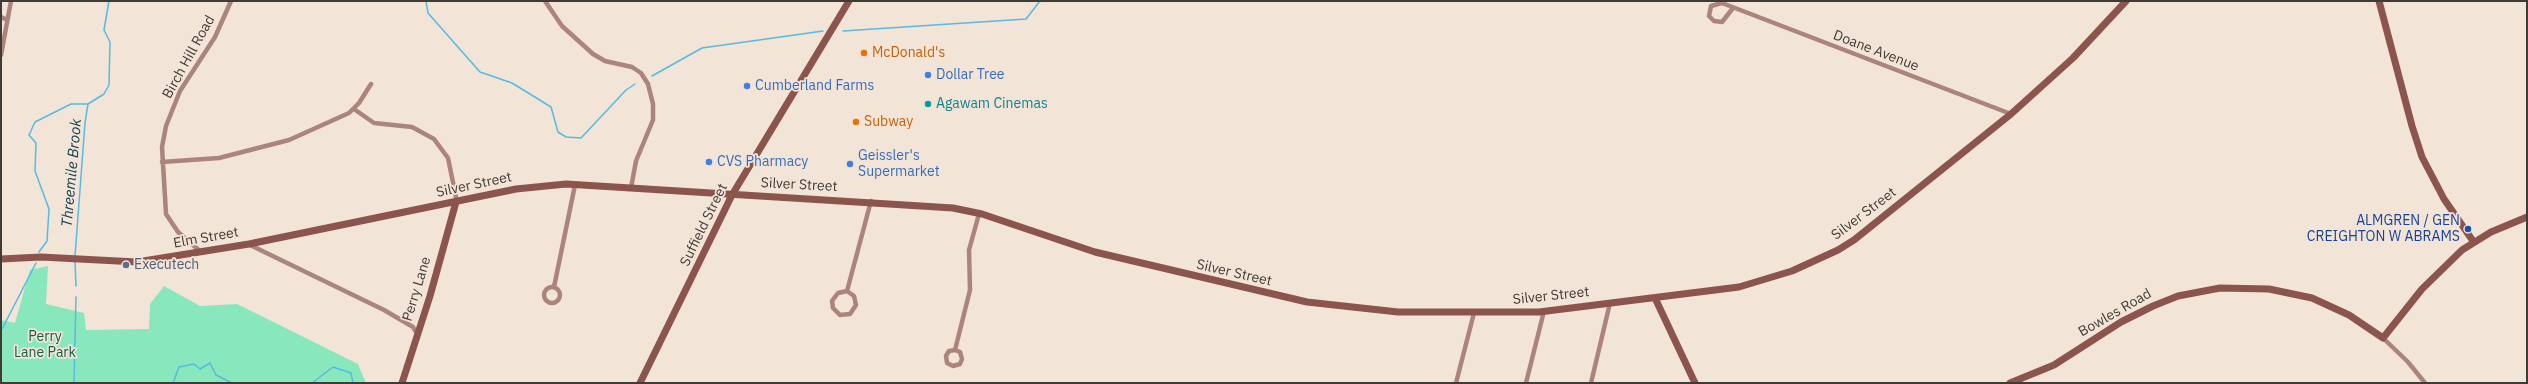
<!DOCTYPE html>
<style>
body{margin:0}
#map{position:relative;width:2528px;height:384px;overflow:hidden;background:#f2e4d7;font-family:"IBM Plex Sans",sans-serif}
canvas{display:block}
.frame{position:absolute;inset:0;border:2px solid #413b36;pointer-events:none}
</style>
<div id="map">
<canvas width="2528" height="384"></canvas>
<div class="frame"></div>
</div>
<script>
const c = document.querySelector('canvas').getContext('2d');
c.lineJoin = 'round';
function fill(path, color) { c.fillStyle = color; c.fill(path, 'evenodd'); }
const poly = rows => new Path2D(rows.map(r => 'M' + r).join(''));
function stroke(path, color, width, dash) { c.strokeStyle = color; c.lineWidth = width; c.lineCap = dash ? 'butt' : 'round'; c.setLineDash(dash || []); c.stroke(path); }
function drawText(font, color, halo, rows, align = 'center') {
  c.font = font + ' "IBM Plex Sans",sans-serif'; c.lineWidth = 3.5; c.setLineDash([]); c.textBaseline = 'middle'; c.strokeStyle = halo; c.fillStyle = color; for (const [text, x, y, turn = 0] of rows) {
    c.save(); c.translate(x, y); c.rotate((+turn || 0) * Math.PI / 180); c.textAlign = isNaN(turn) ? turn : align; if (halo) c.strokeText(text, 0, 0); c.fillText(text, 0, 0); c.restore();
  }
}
fill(poly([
 [48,266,46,304,84,313,86,330,149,329,150,304,164,286,200,306,237,304,358,364,366,383,1,383,1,320,15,323,30,270]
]), '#89e7bd');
stroke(poly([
 [426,1,428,13,480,72,512,83,551,107,558,132,566,137,581,138,626,90,635,84],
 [843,31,1026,19,1040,1],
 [652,76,702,48,823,31],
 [39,252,47,241,49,209,35,171,36,143,29,135,35,122,71,104,88,104],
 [75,256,85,123,88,104,104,94,109,85,110,42,104,30,109,1],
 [75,262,76,286],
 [1,331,36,263],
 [74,383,76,297],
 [173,383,179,367,194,364,200,369,210,363,216,375,232,383],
 [280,383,295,383],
 [312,383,333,367,351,373,353,383]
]), '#54bbe2', 1.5);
stroke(poly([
 [545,1,562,26,593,54,605,61,632,67,641,73,648,84,653,104,653,120,636,161,631,188],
 [1733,8,1722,22,1714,21,1709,16,1711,6,1722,3,2011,114],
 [1,17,7,20],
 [1,55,11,1],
 [354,109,374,123,412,127,434,139,448,158,457,202],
 [162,162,219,158,289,140,349,113,359,103,371,84],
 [250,245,384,310,413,327,417,334],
 [201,252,178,232,166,214,162,147,166,126,180,91,215,37,231,1],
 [554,287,575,185],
 '544 295a8 8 0 1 1 16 0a8 8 0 1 1-16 0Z',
 [847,291,854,296,856,305,850,314,840,315,833,308,832,301,838,293,847,291,871,201],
 [2383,338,2408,362,2425,383],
 [955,350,960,352,962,359,960,364,953,366,947,363,946,356,949,351,955,350,970,290,969,250,979,214],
 [1456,383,1474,313],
 [1526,383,1544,311],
 [1591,383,1610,303]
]), '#ab847d', 4.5);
stroke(poly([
 [2379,1,2412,126,2422,157,2444,199,2473,241],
 [1,259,41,257,137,262,249,244,516,189,566,184,953,208,982,214,1095,252,1307,302,1398,312,1539,312,1739,287,1792,271,1838,250,1854,240,2011,114,2073,58,2126,1],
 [1655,298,1695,383],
 [402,383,430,296,456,202],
 [640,383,732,195,849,1],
 [2010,383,2054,365,2121,322,2153,306,2178,296,2220,288,2269,289,2312,298,2349,315,2383,338,2422,289,2462,250,2491,232,2527,217]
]), '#8b544c', 7);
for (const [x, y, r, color] of [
 [864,53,4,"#e8710a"],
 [928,75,4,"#3f7fe0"],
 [747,86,4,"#3f7fe0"],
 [928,104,4,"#0f9aa8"],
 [856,122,4,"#e8710a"],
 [709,162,4,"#3f7fe0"],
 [850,164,4,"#3f7fe0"],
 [2468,229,4,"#1a4fb4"],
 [126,265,4,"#5c6f8a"]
]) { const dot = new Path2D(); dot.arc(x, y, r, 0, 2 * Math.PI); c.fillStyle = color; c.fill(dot); stroke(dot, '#f2e4d7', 1.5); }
drawText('14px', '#413b36', '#f2e4d7', [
 ["Doane Avenue",1876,51,21],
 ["Birch Hill Road",189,57,-61],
 ["Silver Street",474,185,-12],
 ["Silver Street",799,185,3],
 ["Silver Street",1864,214,-37],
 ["Suffield Street",704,225,-64],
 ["Elm Street",206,238,-10],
 ["Silver Street",1234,273,13],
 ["Perry Lane",417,289,-73],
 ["Silver Street",1551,296,-6],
 ["Bowles Road",2115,313,-30]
]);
drawText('14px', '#c56008', '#f2e4d7', [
 ["McDonald's",872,53],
 ["Subway",864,122]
], 'left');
drawText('14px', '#366cbe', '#f2e4d7', [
 ["Dollar Tree",936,75],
 ["Cumberland Farms",755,86],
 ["Geissler's",858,156],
 ["Supermarket",858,172],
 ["CVS Pharmacy",717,162]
], 'left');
drawText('14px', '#0d838f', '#f2e4d7', [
 ["Agawam Cinemas",936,104]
], 'left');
drawText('14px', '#164399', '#f2e4d7', [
 ["ALMGREN / GEN",2460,221],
 ["CREIGHTON W ABRAMS",2460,237]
], 'right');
drawText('14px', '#4e5e75', '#f2e4d7', [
 ["Executech",134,265]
], 'left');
drawText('14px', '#125d42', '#f2e4d7', [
 ["Perry",45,337],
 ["Lane Park",45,353]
]);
drawText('italic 15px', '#154253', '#f2e4d7', [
 ["Threemile Brook",72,173,-85]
]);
</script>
